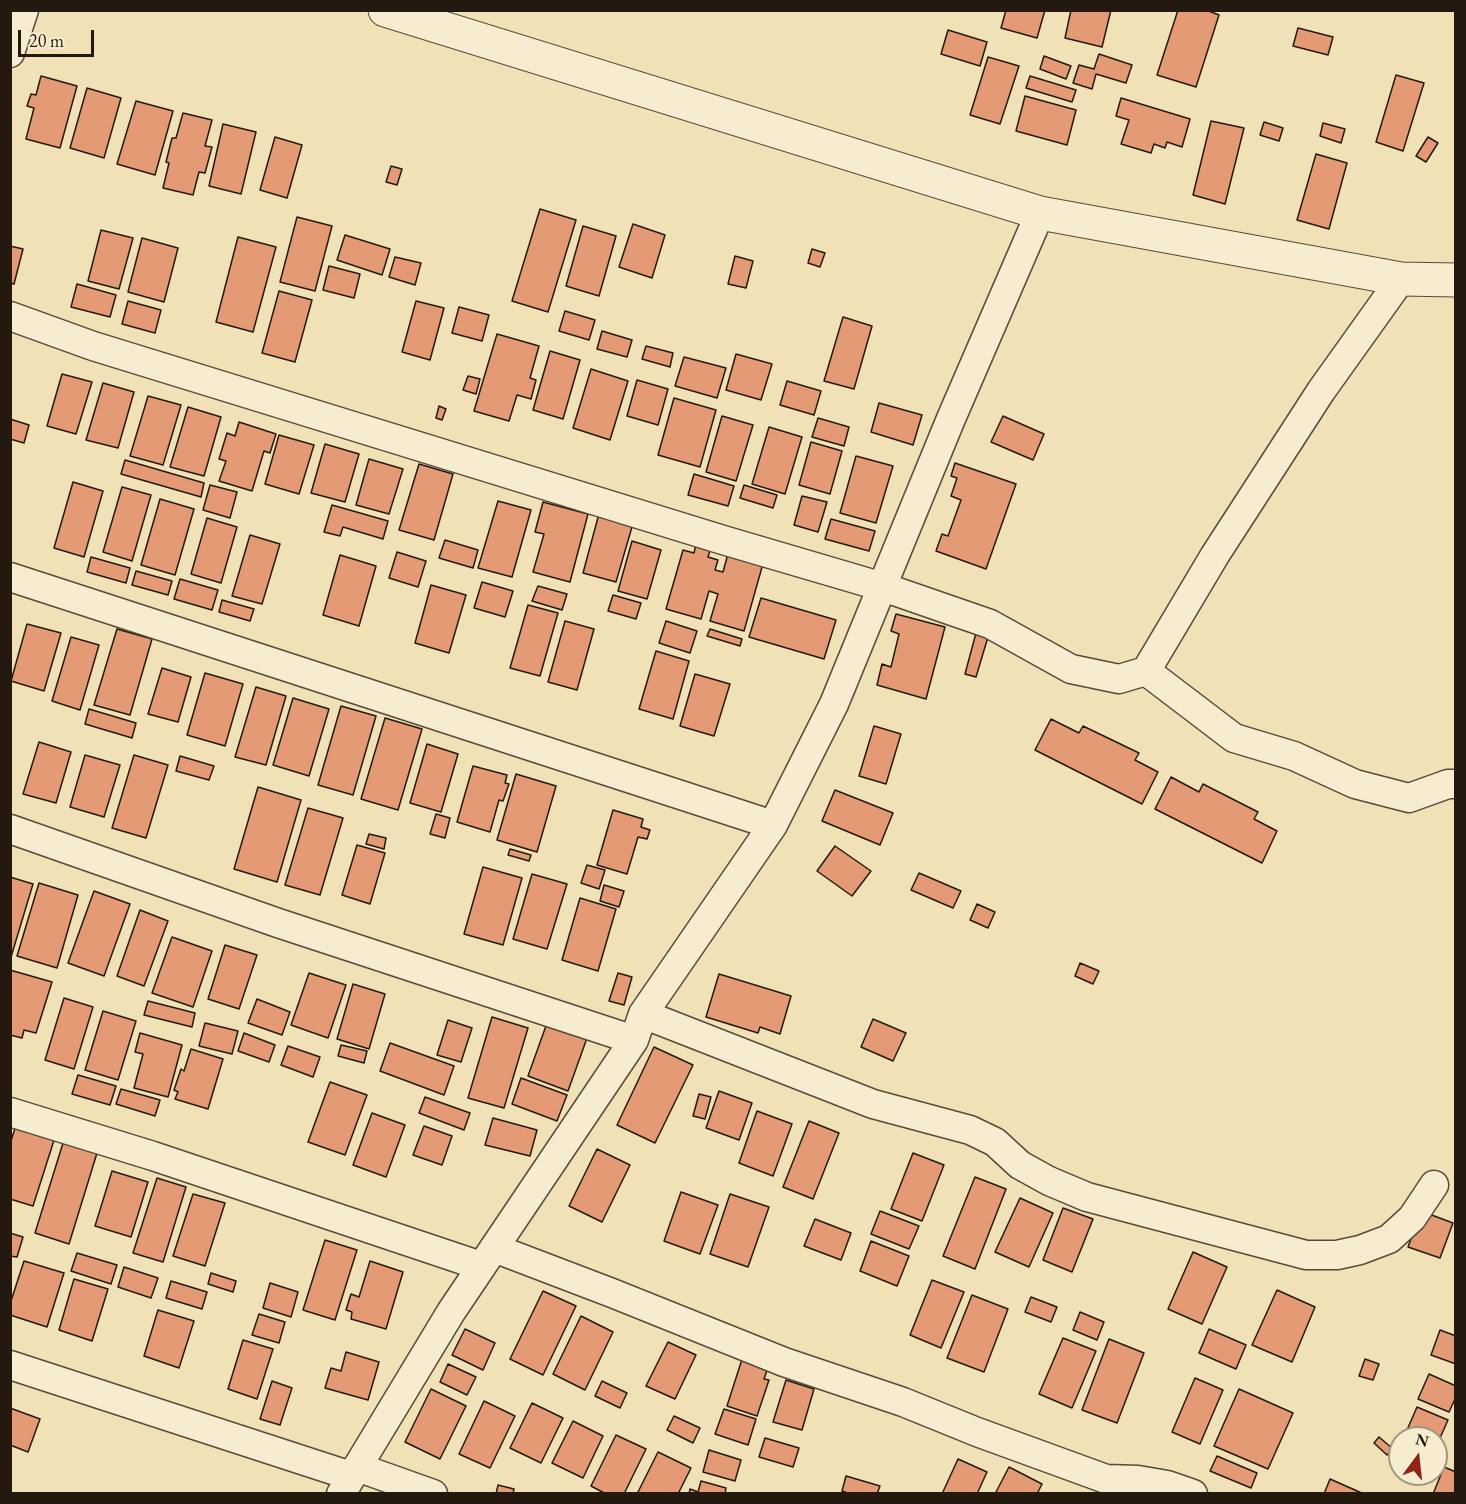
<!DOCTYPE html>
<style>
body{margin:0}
#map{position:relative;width:1466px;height:1504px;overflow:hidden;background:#f1e1b7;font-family:"EB Garamond",serif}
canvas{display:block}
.frame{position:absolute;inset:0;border:12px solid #23190e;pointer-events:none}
.north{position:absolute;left:1388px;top:1426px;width:60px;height:60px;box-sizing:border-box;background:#f6ecd0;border:2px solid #a29882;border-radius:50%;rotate:15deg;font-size:16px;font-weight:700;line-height:24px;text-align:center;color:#23190e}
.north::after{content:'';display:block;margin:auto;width:21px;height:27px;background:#8f2418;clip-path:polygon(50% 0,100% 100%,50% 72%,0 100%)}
.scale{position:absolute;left:18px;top:30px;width:76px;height:27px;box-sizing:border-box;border:3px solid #23190e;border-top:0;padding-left:8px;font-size:18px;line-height:21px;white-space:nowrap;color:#23190e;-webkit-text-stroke:4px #f6ecd0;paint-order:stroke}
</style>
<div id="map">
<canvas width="1466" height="1504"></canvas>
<div class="frame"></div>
<div class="north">N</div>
<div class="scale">20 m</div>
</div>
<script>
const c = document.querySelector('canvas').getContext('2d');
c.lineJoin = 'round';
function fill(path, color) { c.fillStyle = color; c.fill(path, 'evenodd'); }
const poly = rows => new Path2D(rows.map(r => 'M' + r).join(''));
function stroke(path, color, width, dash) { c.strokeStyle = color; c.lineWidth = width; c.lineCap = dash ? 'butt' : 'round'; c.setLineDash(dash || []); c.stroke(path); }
const building = poly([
 [1006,10,1045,10,1037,38,1001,28,1006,10],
 [1071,10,1111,10,1102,47,1065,38,1071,10],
 [1178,10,1206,10,1219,15,1196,87,1157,75,1178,10],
 [1298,28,1333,37,1328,55,1293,46,1298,28],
 [948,30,987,42,980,66,941,54,948,30],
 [1099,54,1132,65,1126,83,1096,74,1092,89,1073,83,1079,65,1094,69,1099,54],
 [1044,56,1071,66,1066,79,1040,69,1044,56],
 [988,57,1019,66,1000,124,970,115,988,57],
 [1396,75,1424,83,1403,151,1376,142,1396,75],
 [41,76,77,86,60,148,26,139,34,108,27,106,31,94,36,95,41,76],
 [1030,76,1076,90,1072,102,1026,88,1030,76],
 [87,88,121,98,104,158,70,148,87,88],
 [1025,96,1076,110,1067,145,1016,131,1025,96],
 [1121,98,1190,119,1182,147,1167,142,1165,148,1154,144,1151,153,1121,144,1129,120,1116,116,1121,98],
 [136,101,173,111,155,175,117,164,136,101],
 [183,113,212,120,205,146,212,147,205,173,199,172,193,195,163,188,169,163,166,162,172,138,176,138,183,113],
 [1211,121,1244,128,1225,204,1193,195,1211,121],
 [1264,122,1283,128,1279,141,1260,135,1264,122],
 [1323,123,1345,129,1341,143,1320,136,1323,123],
 [223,124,256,132,241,194,209,186,223,124],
 [275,137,302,145,287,198,260,190,275,137],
 [1428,137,1438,143,1426,162,1416,156,1428,137],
 [1316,154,1347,163,1329,229,1297,220,1316,154],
 [391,166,402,169,397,185,386,182,391,166],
 [540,209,576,220,548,312,512,301,540,209],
 [297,217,332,226,315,291,280,282,297,217],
 [633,224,665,235,652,278,619,267,633,224],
 [583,226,616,236,599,296,566,286,583,226],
 [101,230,133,238,119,289,88,281,101,230],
 [345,235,390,249,382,275,337,260,345,235],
 [238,237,276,247,253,332,216,322,238,237],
 [142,238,178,248,164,302,128,292,142,238],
 [10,246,23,249,14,284,10,283,10,246],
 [812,249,825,253,820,267,808,263,812,249],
 [735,256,753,261,746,288,728,284,735,256],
 [395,257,421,263,415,285,389,277,395,257],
 [329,266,360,274,354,298,323,290,329,266],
 [77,284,116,295,110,317,71,307,77,284],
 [279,291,312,300,295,362,262,353,279,291],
 [128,301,161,310,155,333,122,324,128,301],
 [416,301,444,308,430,360,402,352,416,301],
 [459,307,489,315,482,341,452,333,459,307],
 [565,311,595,320,589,340,559,331,565,311],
 [843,317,872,326,854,389,824,381,843,317],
 [602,331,632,340,627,357,597,349,602,331],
 [497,334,539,346,530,378,536,380,531,399,517,395,509,421,474,411,497,334],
 [646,346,673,353,670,367,642,359,646,346],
 [550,351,580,360,563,419,533,410,550,351],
 [736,354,772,364,761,400,726,390,736,354],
 [684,357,726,368,717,398,675,386,684,357],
 [591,369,628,381,610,440,573,428,591,369],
 [62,374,92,382,76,434,47,426,62,374],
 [468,376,480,379,476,394,463,390,468,376],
 [637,380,668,389,658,425,627,416,637,380],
 [787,381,821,391,814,415,780,405,787,381],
 [103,383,134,392,118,448,86,440,103,383],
 [148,396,181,405,163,465,130,456,148,396],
 [674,398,716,410,700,467,658,455,674,398],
 [879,403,922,415,913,445,871,432,879,403],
 [439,406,446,409,442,420,436,418,439,406],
 [188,407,221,417,204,476,170,467,188,407],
 [722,416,753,425,736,481,706,472,722,416],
 [1003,416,1044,434,1033,460,991,442,1003,416],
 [818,418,849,427,844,446,812,437,818,418],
 [10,419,29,425,24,443,10,439,10,419],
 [239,422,276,434,270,453,264,451,252,491,219,481,226,461,219,459,227,433,235,436,239,422],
 [769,427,802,437,785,494,752,484,769,427],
 [279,435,314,445,299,494,265,484,279,435],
 [811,442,842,451,830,494,799,485,811,442],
 [325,444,359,454,345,502,311,493,325,444],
 [856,456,893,466,876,523,840,513,856,456],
 [369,459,403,469,389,514,356,505,369,459],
 [125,460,204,483,201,497,121,474,125,460],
 [955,463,1016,484,986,569,936,551,942,534,948,536,961,500,951,496,957,478,951,476,955,463],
 [419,464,453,474,434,540,399,530,419,464],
 [694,474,734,486,728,506,688,495,694,474],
 [73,482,103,491,84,557,54,548,73,482],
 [210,485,237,492,230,518,203,510,210,485],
 [744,485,777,495,773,508,740,498,744,485],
 [122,487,151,495,132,561,103,552,122,487],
 [802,496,827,502,818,532,794,525,802,496],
 [160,499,194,509,175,575,141,565,160,499],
 [498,501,531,510,512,577,478,568,498,501],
 [543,502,588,514,570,582,533,572,544,534,535,532,543,502],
 [332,505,388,521,383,539,343,527,340,536,324,532,332,505],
 [600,510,634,520,616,582,583,573,600,510],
 [207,518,237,527,221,583,191,574,207,518],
 [831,519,875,531,869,551,825,539,831,519],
 [250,535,280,544,262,604,232,596,250,535],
 [445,540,478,550,473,568,439,558,445,540],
 [632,541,661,550,647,599,618,591,632,541],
 [696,544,711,547,708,557,718,560,715,570,723,572,729,550,764,560,744,631,710,621,718,594,709,591,701,619,666,609,683,550,694,553,696,544],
 [397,552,426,561,418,587,389,578,397,552],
 [340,555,376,566,359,626,323,615,340,555],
 [91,557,130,568,126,583,87,572,91,557],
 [136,571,172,581,168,595,132,585,136,571],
 [180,579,218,590,212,610,174,599,180,579],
 [482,582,513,591,505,617,474,608,482,582],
 [431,585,466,595,449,653,415,643,431,585],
 [538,586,567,594,562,610,532,601,538,586],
 [613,595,641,603,636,619,608,611,613,595],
 [761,598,836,620,824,659,749,637,761,598],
 [222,600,254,609,250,621,219,612,222,600],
 [528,605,558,613,540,676,510,668,528,605],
 [896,614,945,627,926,699,877,685,882,664,891,667,899,634,891,631,896,614],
 [565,621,594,629,577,690,548,682,565,621],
 [666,621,697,631,690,653,659,643,666,621],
 [27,624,61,633,44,691,11,681,27,624],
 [117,629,152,639,130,715,94,705,117,629],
 [710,629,742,639,740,646,707,636,710,629],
 [976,633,988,637,976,677,965,674,976,633],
 [71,637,99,645,80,710,52,701,71,637],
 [656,651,689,661,673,719,639,709,656,651],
 [162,668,191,677,178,722,148,714,162,668],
 [205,673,243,684,225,746,187,735,205,673],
 [695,674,730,684,714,736,680,726,695,674],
 [256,687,286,696,266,765,235,757,256,687],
 [293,698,329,709,309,776,273,765,293,698],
 [341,706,376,716,353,795,318,785,341,706],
 [89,709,136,723,132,738,85,724,89,709],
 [385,718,422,729,398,810,361,799,385,718],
 [1051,719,1079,733,1083,726,1139,753,1135,760,1158,772,1142,804,1035,750,1051,719],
 [874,726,901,734,886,784,859,776,874,726],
 [39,742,71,752,56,803,23,794,39,742],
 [427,744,458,754,441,812,410,803,427,744],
 [85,755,120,765,104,817,70,807,85,755],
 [134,755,168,765,146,838,112,828,134,755],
 [180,756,214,766,209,780,176,771,180,756],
 [473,766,507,775,505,783,509,784,503,801,499,800,490,832,457,822,473,766],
 [516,774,556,786,537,852,497,840,516,774],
 [1171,777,1199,792,1203,784,1258,812,1254,819,1277,831,1262,863,1155,809,1171,777],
 [258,787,301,800,277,882,234,869,258,787],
 [835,790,893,813,880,845,822,821,835,790],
 [308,808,343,818,320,895,285,885,308,808],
 [613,810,643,819,641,827,650,830,647,839,638,837,627,874,597,865,613,810],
 [436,814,450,818,445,838,430,834,436,814],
 [369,834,386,838,384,849,366,844,369,834],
 [357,845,385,853,370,904,342,895,357,845],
 [835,846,871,871,852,896,817,871,835,846],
 [510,849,531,855,529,861,508,855,510,849],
 [587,865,605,870,599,889,581,883,587,865],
 [483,867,522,878,503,945,464,934,483,867],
 [919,873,961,891,953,908,911,890,919,873],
 [532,874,567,884,547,949,513,939,532,874],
 [10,877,33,884,11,957,10,957,10,877],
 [39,883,78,895,57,968,17,956,39,883],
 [604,885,624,891,619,907,600,901,604,885],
 [94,891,130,904,104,976,68,963,94,891],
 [580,898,616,909,598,971,562,960,580,898],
 [977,904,995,912,988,928,970,920,977,904],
 [140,910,168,921,144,986,117,976,140,910],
 [172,937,212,951,193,1007,152,993,172,937],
 [225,945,257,955,239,1009,208,999,225,945],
 [1080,963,1099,971,1093,984,1075,976,1080,963],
 [10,970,52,982,36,1033,24,1030,22,1038,10,1035,10,970],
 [309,973,346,985,328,1038,291,1025,309,973],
 [618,973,632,977,624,1005,609,1001,618,973],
 [719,974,791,996,780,1034,760,1027,758,1033,706,1017,719,974],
 [353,984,385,994,369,1049,337,1039,353,984],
 [64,998,93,1007,74,1069,45,1060,64,998],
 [257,999,290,1012,282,1035,248,1023,257,999],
 [148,1001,195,1013,192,1027,144,1015,148,1001],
 [103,1011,136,1021,118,1080,85,1070,103,1011],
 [492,1017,528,1028,504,1108,468,1098,492,1017],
 [873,1019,906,1033,893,1061,861,1047,873,1019],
 [448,1020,472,1028,461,1062,437,1055,448,1020],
 [205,1023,238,1031,232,1054,199,1046,205,1023],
 [547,1023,587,1038,568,1091,528,1076,547,1023],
 [140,1033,182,1045,168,1097,134,1088,143,1054,135,1052,140,1033],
 [244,1033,275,1045,269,1062,238,1051,244,1033],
 [390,1043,454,1066,444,1095,380,1071,390,1043],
 [341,1045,367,1051,364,1063,338,1056,341,1045],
 [288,1046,320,1057,313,1077,281,1065,288,1046],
 [654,1047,693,1065,655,1143,617,1125,654,1047],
 [191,1049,223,1059,208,1109,175,1099,178,1092,174,1090,181,1069,184,1071,191,1049],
 [78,1075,116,1086,110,1105,72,1094,78,1075],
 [521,1078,567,1095,557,1121,512,1104,521,1078],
 [330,1082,367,1095,345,1155,308,1142,330,1082],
 [121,1089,160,1100,155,1116,116,1104,121,1089],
 [719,1091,752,1103,739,1140,706,1128,719,1091],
 [699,1094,711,1097,705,1119,693,1116,699,1094],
 [425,1097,470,1113,464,1130,419,1113,425,1097],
 [757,1111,792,1124,773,1176,739,1163,757,1111],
 [372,1113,405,1125,386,1177,353,1165,372,1113],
 [493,1118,537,1130,530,1156,485,1145,493,1118],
 [809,1121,839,1133,813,1199,783,1187,809,1121],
 [17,1122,56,1134,33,1206,10,1199,10,1144,17,1122],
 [424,1126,452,1136,442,1165,413,1155,424,1126],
 [63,1143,97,1153,69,1244,35,1233,63,1143],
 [597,1149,630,1165,602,1222,569,1206,597,1149],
 [913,1153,944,1165,922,1221,891,1209,913,1153],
 [112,1171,148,1182,131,1237,95,1226,112,1171],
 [975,1177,1006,1189,975,1269,943,1256,975,1177],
 [157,1178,186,1187,163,1262,133,1253,157,1178],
 [681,1192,718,1205,700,1254,664,1241,681,1192],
 [193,1194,225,1203,205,1266,173,1256,193,1194],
 [730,1194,769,1207,748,1267,710,1254,730,1194],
 [1020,1198,1053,1213,1029,1267,995,1252,1020,1198],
 [1063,1208,1093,1219,1072,1272,1043,1260,1063,1208],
 [880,1211,919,1226,909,1249,871,1234,880,1211],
 [1421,1211,1453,1223,1440,1258,1408,1247,1421,1211],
 [815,1219,851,1233,841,1260,804,1246,815,1219],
 [10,1233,23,1237,17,1257,10,1256,10,1233],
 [325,1240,357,1250,335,1320,303,1310,325,1240],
 [871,1241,909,1256,897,1286,860,1271,871,1241],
 [1193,1252,1227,1267,1202,1324,1168,1309,1193,1252],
 [77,1253,117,1265,111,1284,71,1271,77,1253],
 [24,1261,64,1273,47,1327,10,1315,10,1304,24,1261],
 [370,1261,403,1272,386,1329,351,1319,352,1312,346,1310,351,1294,359,1297,370,1261],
 [124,1267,158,1278,151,1298,118,1287,124,1267],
 [211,1273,236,1281,233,1292,208,1284,211,1273],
 [74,1279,108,1289,92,1341,59,1330,74,1279],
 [932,1280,964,1292,941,1348,910,1335,932,1280],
 [171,1281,207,1292,202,1309,166,1298,171,1281],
 [270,1283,298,1292,291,1317,263,1308,270,1283],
 [1277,1290,1315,1307,1292,1362,1252,1345,1277,1290],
 [543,1291,576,1306,543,1375,510,1359,543,1291],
 [972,1295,1008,1309,984,1372,947,1358,972,1295],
 [1031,1297,1057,1307,1051,1322,1025,1312,1031,1297],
 [158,1310,194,1321,179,1368,144,1356,158,1310],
 [1080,1312,1104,1322,1097,1340,1073,1330,1080,1312],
 [259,1314,285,1322,279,1343,252,1335,259,1314],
 [581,1316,613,1332,585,1390,553,1374,581,1316],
 [465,1329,495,1343,483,1370,452,1355,465,1329],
 [1209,1329,1246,1345,1236,1369,1199,1353,1209,1329],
 [1440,1330,1456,1336,1456,1364,1431,1355,1440,1330],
 [1063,1338,1096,1351,1072,1408,1039,1394,1063,1338],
 [1109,1339,1144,1353,1117,1423,1082,1410,1109,1339],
 [243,1340,273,1349,257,1399,228,1389,243,1340],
 [668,1342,696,1355,675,1399,646,1386,668,1342],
 [346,1352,379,1362,368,1400,325,1388,331,1368,341,1371,346,1352],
 [744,1353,770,1362,764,1379,769,1380,757,1416,727,1406,744,1353],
 [1365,1359,1379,1364,1373,1380,1359,1376,1365,1359],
 [448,1364,476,1377,467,1395,440,1382,448,1364],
 [1429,1374,1456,1386,1456,1397,1449,1412,1418,1399,1429,1374],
 [1195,1378,1223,1390,1200,1444,1172,1432,1195,1378],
 [786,1380,814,1389,802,1430,773,1422,786,1380],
 [272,1381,292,1388,280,1425,260,1419,272,1381],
 [602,1381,627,1393,620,1408,595,1396,602,1381],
 [431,1389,466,1406,440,1459,405,1442,431,1389],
 [1239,1389,1293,1413,1268,1469,1214,1446,1239,1389],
 [484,1401,515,1416,490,1468,459,1454,484,1401],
 [532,1403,563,1418,541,1463,510,1448,532,1403],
 [1417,1407,1448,1420,1436,1447,1436,1438,1404,1437,1417,1407],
 [10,1408,40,1419,28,1452,10,1445,10,1408],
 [724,1409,756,1419,748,1445,715,1434,724,1409],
 [674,1416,700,1428,693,1443,667,1430,674,1416],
 [573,1421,603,1436,583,1478,552,1463,573,1421],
 [616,1435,646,1449,624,1494,606,1494,591,1486,616,1435],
 [1379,1437,1393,1449,1387,1455,1374,1443,1379,1437],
 [765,1438,799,1448,793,1467,759,1457,765,1438],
 [709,1450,741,1460,735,1481,703,1472,709,1450],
 [658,1452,691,1468,678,1494,637,1494,658,1452],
 [1217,1456,1257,1473,1251,1488,1210,1471,1217,1456],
 [958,1459,987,1472,977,1494,942,1494,958,1459],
 [1009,1467,1042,1484,1037,1494,995,1494,1009,1467],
 [1444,1467,1456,1472,1456,1494,1433,1494,1444,1467],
 [846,1476,880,1486,877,1494,850,1494,842,1491,846,1476],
 [1330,1479,1364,1494,1324,1494,1330,1479],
 [701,1481,726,1488,725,1494,689,1494,690,1489,698,1492,701,1481],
 [498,1485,514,1489,513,1494,496,1494,498,1485]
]);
fill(building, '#e49b75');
stroke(building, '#23190e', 1.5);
const minor = poly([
 [10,53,24,10],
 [10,316,93,346,723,540,883,587,990,624,1071,669,1119,679,1146,671,1215,555,1321,391,1401,279],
 [10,577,773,825],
 [1146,671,1234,738,1294,756,1355,784,1409,798,1448,784,1456,784],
 [10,829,278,923,634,1040],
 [643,1014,873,1104,970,1130,995,1142,1020,1165,1049,1181,1087,1197,1306,1255,1337,1255,1360,1250,1389,1239,1412,1218,1434,1185],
 [10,1112,153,1156,481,1266],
 [494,1248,612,1293,784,1362,903,1402,977,1432,1106,1479,1138,1480,1167,1485,1193,1494],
 [10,1365,351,1476],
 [357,1467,433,1494],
 [341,1494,451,1312,634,1040,643,1014,773,825,834,704,950,421,1040,213]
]);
const tertiary = poly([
 [385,10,1040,213,1401,279,1456,280]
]);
stroke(minor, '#564b38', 31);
stroke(tertiary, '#564b38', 35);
stroke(minor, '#f6ecd0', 28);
stroke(tertiary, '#f6ecd0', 33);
</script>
